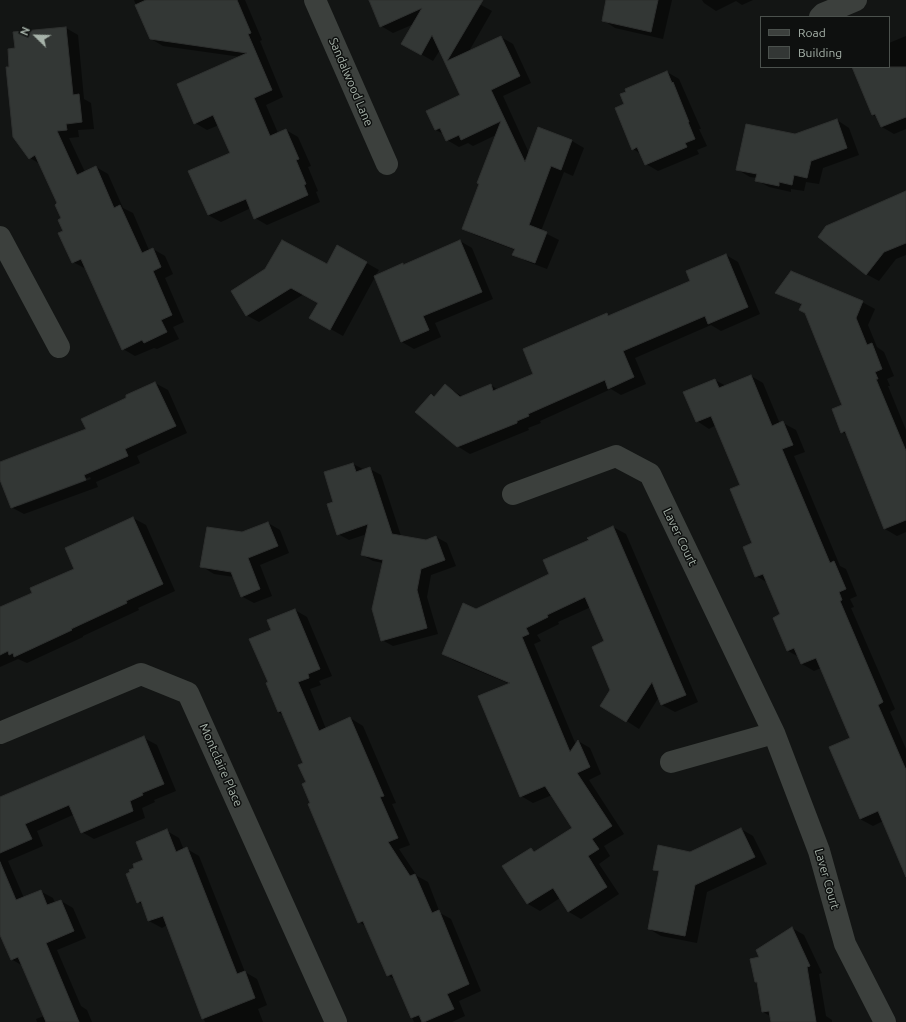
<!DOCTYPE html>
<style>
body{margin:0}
#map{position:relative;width:906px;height:1022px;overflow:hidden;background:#131514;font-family:Ubuntu,sans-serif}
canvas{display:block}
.legend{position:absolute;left:760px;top:16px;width:130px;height:52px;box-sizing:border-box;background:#0e100f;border:1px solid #4b514d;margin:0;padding:5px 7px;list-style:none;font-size:12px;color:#a7b3aa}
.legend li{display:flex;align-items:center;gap:8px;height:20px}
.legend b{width:20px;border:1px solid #4b514d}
.north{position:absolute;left:16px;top:16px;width:40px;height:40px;-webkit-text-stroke:3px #0e100f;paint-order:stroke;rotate:293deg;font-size:11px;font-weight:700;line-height:16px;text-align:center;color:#a7b3aa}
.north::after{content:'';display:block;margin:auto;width:14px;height:18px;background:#a7b3aa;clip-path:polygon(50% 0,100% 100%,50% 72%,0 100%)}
</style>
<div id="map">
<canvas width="906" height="1022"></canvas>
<ul class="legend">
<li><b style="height:5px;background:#3c403d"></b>Road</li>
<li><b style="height:11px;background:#333735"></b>Building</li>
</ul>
<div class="north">N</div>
</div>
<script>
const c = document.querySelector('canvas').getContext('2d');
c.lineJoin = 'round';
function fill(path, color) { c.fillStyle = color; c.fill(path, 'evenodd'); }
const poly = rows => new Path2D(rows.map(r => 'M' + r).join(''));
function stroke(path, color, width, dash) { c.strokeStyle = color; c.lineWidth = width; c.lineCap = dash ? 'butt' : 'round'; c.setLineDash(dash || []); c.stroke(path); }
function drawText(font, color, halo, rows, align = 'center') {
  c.font = font + ' Ubuntu,sans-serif'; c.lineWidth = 3; c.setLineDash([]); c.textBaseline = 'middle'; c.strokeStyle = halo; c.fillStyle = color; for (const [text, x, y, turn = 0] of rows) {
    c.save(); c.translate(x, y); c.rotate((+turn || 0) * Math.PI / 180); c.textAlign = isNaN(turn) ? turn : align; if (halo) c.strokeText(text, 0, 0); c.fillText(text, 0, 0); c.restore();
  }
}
fill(poly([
 [134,0,245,0,262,40,260,41,283,97,266,105,278,133,286,130,298,137,311,166,308,167,318,191,316,192,320,202,267,225,255,218,251,208,221,222,208,215,232,153,219,125,207,130,195,123,241,57,163,46,151,39],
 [373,0,472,0,492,11,468,53,501,37,513,44,531,83,503,96,529,153,539,128,572,141,584,148,573,176,564,172,541,231,559,240,547,269,526,261,514,254,515,250,475,235,463,229,496,135,473,146,468,143,459,147,447,140,445,135,436,130,427,112,461,95,440,50,433,61,403,44,414,24,393,33,381,26],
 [607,0,672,0,663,39,615,28,603,20],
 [702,0,753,0,742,5,736,1,716,11,704,3],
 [66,28,78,35,84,99,91,103,94,129,78,130,79,137,69,138,85,172,96,167,108,174,123,208,133,213,149,250,153,249,165,256,173,274,165,278,184,322,173,327,179,339,157,349,154,348,135,356,123,349,86,269,73,262,58,204,40,164,30,158,14,136,10,68,16,49,14,33],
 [906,36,906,129,894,134,882,127,878,118,873,115,866,67,889,67,889,43],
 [667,72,679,79,701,129,699,129,707,146,697,150,699,154,658,171,646,164,641,154,633,149,625,104],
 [837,120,849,128,859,155,823,168,819,184,806,182,804,191,791,189,791,192,769,187,756,180,757,178,750,177,738,170,795,135],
 [906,192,906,255,896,259,879,281,866,274],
 [460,241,472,248,493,299,435,323,441,337,414,349,402,342,375,277,343,336,311,318,319,303,304,294,259,322,246,315,327,266,338,247,379,270,375,276,403,264,404,265],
 [726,255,738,262,760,314,721,331,711,325,635,358,646,384,621,395,611,389,540,421,541,423,528,428,529,430,470,454,457,446,431,395,435,398,446,386,463,397,491,385,498,390,534,375,607,314,610,316,691,282],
 [776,292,862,302,875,309,868,325,877,347,884,352,894,376,887,379,890,386,888,386,906,430,906,532,897,536,885,529,847,435,842,432,843,406,802,305],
 [751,376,763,383,780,424,783,423,796,430,805,452,794,456,840,566,846,569,857,596,850,599,854,607,851,608,895,709,890,712,906,749,906,855,883,821,873,826,860,819,851,739,821,668,814,671,802,664,799,657,788,651,781,615,768,583,756,576,753,544,742,486,716,425,709,429,697,421,715,380,726,386],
 [155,383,168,390,187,433,137,456,140,463,96,482,98,487,24,514,11,507,0,477,0,463,87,430,128,398],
 [90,477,91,479,19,506,19,504],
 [353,464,365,470,370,469,381,475,401,536,426,542,436,537,447,543,456,566,431,575,427,597,438,634,393,646,382,640,383,563,373,561,362,555,367,534,349,540,338,534,335,503,325,473],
 [133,518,146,525,175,591,138,608,139,610,83,636,83,637,27,663,18,659,0,667,0,608,33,593,75,570],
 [268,523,280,530,289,553,260,565,272,596,254,603,241,596,234,577,214,574,201,566,242,533],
 [613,527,626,534,698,702,675,712,662,705,659,697,639,729,602,705,611,690,606,642,591,607,558,622,559,624,537,635,541,641,534,644,576,745,578,741,590,748,601,774,589,780,624,834,604,846,610,856,599,864,619,894,581,919,569,912,560,898,540,911,528,904,504,866,531,849,536,852,573,828,552,795,533,803,521,796,510,684,455,661,443,654,476,610,551,575,590,541],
 [295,610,307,617,332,676,319,681,321,685,310,689,326,729,350,718,363,726,396,803,392,804,410,845,399,849,417,876,428,882,440,913,451,919,481,991,459,1001,465,1016,452,1022,414,1022,396,980,387,975,367,927,359,922,312,803,305,764,283,715,278,712,269,683,272,630],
 [144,738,157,745,176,791,154,800,155,802,142,808,145,818,94,839,82,832,75,814,37,831,43,846,8,861,24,898,40,891,53,898,55,903,61,901,73,908,86,938,57,950,81,1006,87,1010,92,1022,37,1022,36,1019,44,1016,23,966,11,959,0,932,0,799],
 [741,829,753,836,767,864,707,892,697,943,661,936,649,929,660,873,654,870],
 [167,831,179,838,184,850,187,849,199,856,245,972,257,979,267,1005,258,1009,263,1022,205,1022,167,925,162,928,149,921,143,905,138,902,136,869,144,860],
 [792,928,804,935,822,973,819,974,826,1016,832,1020,832,1022,772,1022,770,1016,763,1012,758,983,756,982,761,958]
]), '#0007');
const building = poly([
 [146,0,237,0,251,33,248,34,272,90,254,98,270,136,286,129,299,159,296,160,306,184,304,185,308,195,254,219,246,199,208,215,188,171,230,153,213,115,194,124,177,84,247,53,150,39,135,5,146,0],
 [369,0,483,0,447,61,501,36,520,76,491,90,525,162,538,127,572,140,561,170,551,166,529,225,547,232,535,263,512,255,515,249,462,229,479,184,477,183,501,121,461,140,459,135,446,141,440,128,435,130,426,111,460,95,432,35,421,55,401,44,422,8,380,27,369,0],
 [606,0,658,0,651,32,602,21,606,0],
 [66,27,73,95,79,94,82,122,66,124,67,130,57,131,77,175,96,166,114,208,120,205,142,253,153,248,161,267,153,271,172,315,161,320,167,332,144,343,142,340,122,350,81,259,72,263,58,233,63,231,58,220,61,218,55,205,57,203,35,155,29,159,13,137,6,67,9,67,8,49,15,48,13,32,66,27],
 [852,67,906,67,906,117,881,127,875,114,872,115,852,67],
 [667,71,672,83,673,82,689,122,688,122,695,139,685,143,687,147,645,165,637,147,632,150,615,108,624,104,620,94,626,92,625,89,667,71],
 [837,119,847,148,811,161,807,178,794,175,792,185,779,182,779,186,755,181,757,174,736,170,746,124,795,134,837,119],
 [906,191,906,243,884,252,866,275,818,237,826,226,906,191],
 [282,240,327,264,337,245,367,262,330,330,309,318,318,303,291,288,246,316,231,291,265,269,282,240],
 [460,240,482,292,423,316,429,330,401,342,374,276,403,263,403,265,460,240],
 [726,254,748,307,708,324,705,316,623,351,634,377,608,389,605,380,528,414,529,416,517,421,517,423,457,447,415,412,431,394,434,397,445,384,460,397,491,384,493,391,533,374,523,349,607,313,608,316,690,281,686,271,726,254],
 [791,271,863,301,856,318,867,345,872,343,882,369,875,372,878,379,876,379,906,451,906,520,884,529,845,431,841,433,832,409,842,405,805,313,799,310,802,304,775,293,791,271],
 [751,375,772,426,783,421,793,445,782,449,830,563,834,561,846,589,839,592,842,600,840,601,883,702,878,705,906,770,906,877,878,811,860,819,829,747,850,738,816,658,801,664,794,648,787,651,773,618,780,614,763,574,755,577,743,547,752,543,730,489,740,485,711,416,696,422,683,392,715,379,719,388,751,375],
 [155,382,176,426,125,449,128,456,84,475,86,480,11,508,0,480,0,462,86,429,81,419,126,398,126,395,155,382],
 [353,463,356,472,370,467,392,534,426,540,436,536,445,560,421,569,417,590,427,628,381,641,372,609,383,560,361,555,368,524,337,535,327,504,333,502,324,472,353,463],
 [133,517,163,584,126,601,127,603,71,629,72,630,14,657,13,653,9,655,8,651,0,655,0,607,32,593,30,588,74,569,65,548,133,517],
 [268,522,278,546,248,558,260,589,241,597,231,572,200,567,207,527,242,532,268,522],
 [613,526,686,695,661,705,652,682,626,722,600,706,610,690,592,647,604,641,585,597,547,615,548,617,526,628,529,634,522,637,570,752,578,740,590,767,577,773,612,826,592,839,599,849,588,856,607,887,568,912,553,888,527,904,502,866,531,848,534,852,572,828,545,786,520,797,478,696,510,683,442,654,463,603,476,609,549,574,543,560,589,540,587,538,613,526],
 [295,609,320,669,308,674,309,678,298,682,319,731,350,717,384,796,380,797,398,838,388,842,410,876,415,874,432,913,439,910,469,984,447,994,454,1009,424,1022,422,1022,419,1015,411,1018,392,974,387,976,363,921,358,923,308,804,310,803,302,784,306,782,298,765,303,763,281,711,278,712,266,683,268,682,249,639,271,630,267,620,295,609],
 [144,736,164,784,142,793,143,795,130,801,133,811,81,833,69,805,25,824,32,839,0,853,0,797,144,736],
 [741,828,755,857,695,885,685,936,648,929,659,871,653,870,658,845,690,852,741,828],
 [167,829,176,852,187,847,237,974,245,971,255,998,202,1019,163,916,148,921,141,901,137,903,126,874,130,872,129,870,134,868,133,864,143,860,136,842,167,829],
 [0,862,16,900,41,890,47,905,61,900,74,931,46,943,79,1022,46,1022,18,957,11,960,0,935,0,862],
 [792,927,810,966,807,967,816,1022,771,1022,769,1011,762,1012,757,982,755,982,750,959,759,957,756,950,792,927]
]);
fill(building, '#333735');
stroke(building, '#2e302f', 1);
stroke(poly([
 [315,0,387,164],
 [820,17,823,14,856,0],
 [0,237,59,347],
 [513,494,616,456,650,474,774,733,819,851,845,944,885,1022],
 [0,733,141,674,188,693,336,1022],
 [671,762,774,733]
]), '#3c403d', 22);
drawText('12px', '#a7b3aa', '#0e100f', [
 ["Sandalwood Lane",351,82,67],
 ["Laver Court",680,537,64],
 ["Montclaire Place",221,765,66],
 ["Laver Court",827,879,74]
]);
</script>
